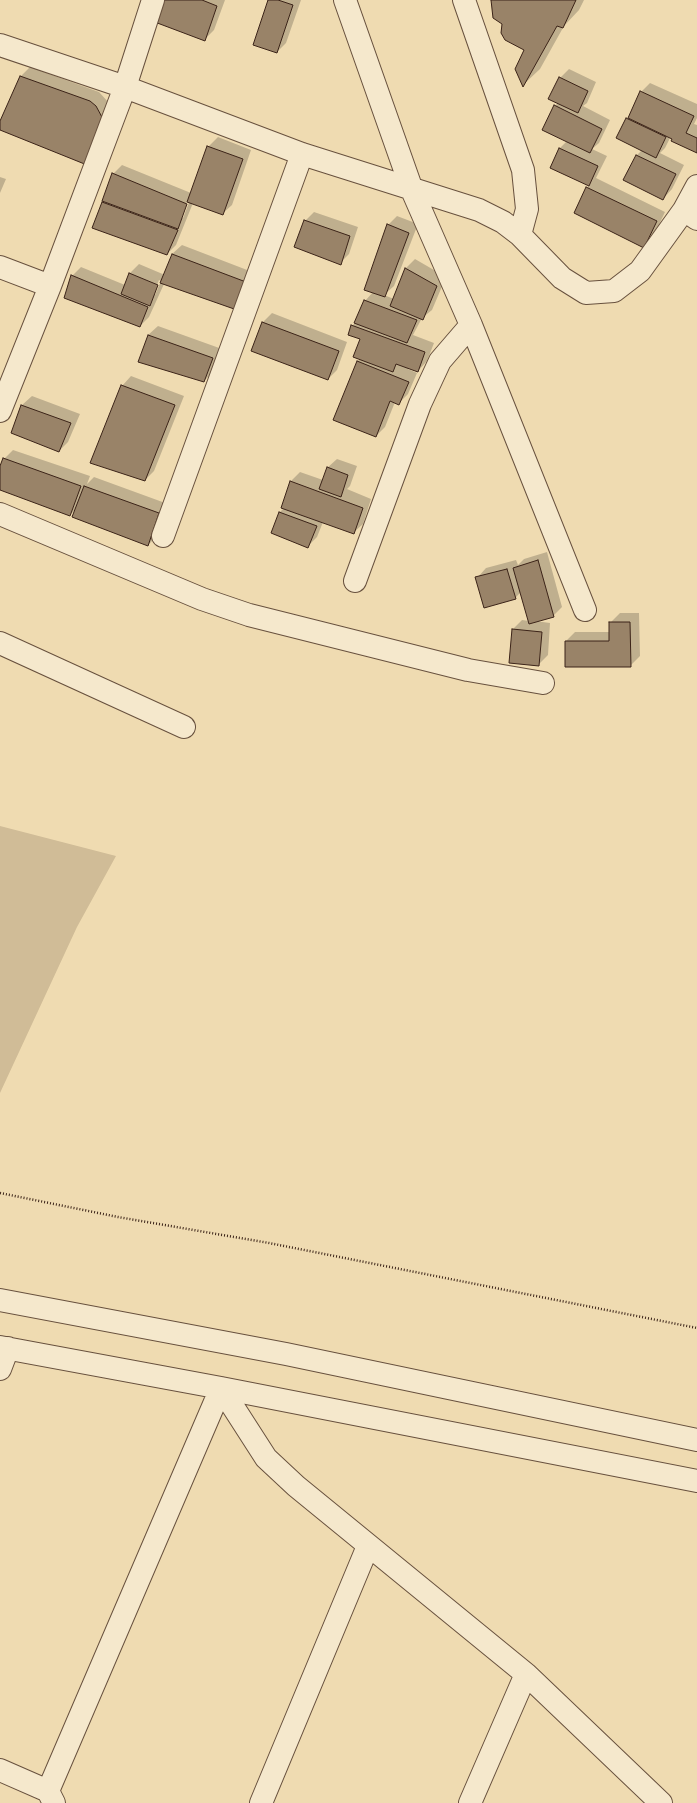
<!DOCTYPE html>
<style>
body{margin:0}
canvas{display:block;background:#efdbb1}
</style>
<canvas width="697" height="1803"></canvas>
<script>
const c = document.querySelector('canvas').getContext('2d');
c.lineJoin = 'round';
function fill(path, color) { c.fillStyle = color; c.fill(path, 'evenodd'); }
const poly = rows => new Path2D(rows.map(r => 'M' + r).join(''));
function stroke(path, color, width, dash) { c.strokeStyle = color; c.lineWidth = width; c.lineCap = dash ? 'butt' : 'round'; c.setLineDash(dash || []); c.stroke(path); }
fill(poly([
 [0,826,116,856,77,927,0,1093]
]), '#d0bc97');
fill(poly([
 [160,0,225,0,214,30,205,39],
 [269,0,301,0,286,43,277,52],
 [493,0,584,0,579,10,564,26,540,69,523,85,526,50,503,23],
 [30,67,99,92,110,104,112,116,0,129,0,124,21,76],
 [569,69,596,82,587,103,583,106,610,120,599,143,592,149,607,156,596,178,665,212,653,237,644,246,587,188,589,185,551,167,560,148,567,141,555,106,558,103,560,78],
 [650,83,697,104,697,118,694,124,697,125,697,152,670,138,665,148,660,153,684,165,672,189,663,199,625,180,637,155,642,150,618,138,641,92],
 [218,137,251,150,232,205,222,214,193,203,176,245,167,254,103,202,113,174,122,165,191,193,208,147],
 [188,199,190,200,183,218,181,218],
 [0,177,6,179,0,193],
 [314,212,358,227,349,254,340,263,305,221],
 [397,216,418,224,394,286,384,295,394,299,406,268,415,259,446,277,432,310,422,318,413,335,434,343,427,361,418,371,409,367,408,369,417,373,408,394,399,403,395,402,385,427,376,436,334,419,358,361,360,358,361,339,352,326,356,322,365,301,373,292,388,225],
 [182,245,255,273,246,300,164,284,149,317,140,326,72,276,81,267,125,285,130,273,139,264,165,275,172,254],
 [159,280,161,281,155,295,153,295],
 [272,313,347,342,337,370,328,379,253,350,263,322],
 [158,326,222,349,213,372,204,381,139,362,148,335],
 [131,376,184,396,154,471,145,480,122,386],
 [32,396,80,414,68,442,59,451,12,433,22,405],
 [13,450,90,476,87,484,94,477,168,504,157,536,148,545,77,508,70,515,0,489,0,469,4,459],
 [337,459,357,466,350,486,347,489,371,499,363,524,353,533,323,522,317,537,308,546,272,533,280,512,284,508,282,507,291,481,300,472,323,480,327,468],
 [547,552,562,607,553,616,535,621,550,623,548,655,538,665,513,629,522,620,529,621,521,592,515,598,477,578,486,568,516,560,518,565,524,559],
 [620,613,639,613,640,656,630,666,566,666,566,641,575,632,610,632,610,623]
]), '#0003');
const building = poly([
 [159,0,202,0,217,6,205,41,152,21,159,0],
 [268,0,278,0,293,5,277,53,253,45,268,0],
 [491,0,576,0,563,28,557,26,523,87,515,69,524,50,505,40,501,33,502,24,493,18,491,0],
 [20,76,90,101,96,106,103,119,87,165,0,130,0,121,20,76],
 [559,77,588,91,578,113,548,99,559,77],
 [640,91,694,116,686,133,697,138,697,153,671,141,672,139,628,118,640,91],
 [554,105,602,129,590,153,542,130,554,105],
 [626,118,666,137,656,158,616,138,626,118],
 [207,146,243,159,223,215,187,202,207,146],
 [559,148,598,166,589,186,550,168,559,148],
 [636,155,676,174,663,200,623,180,636,155],
 [112,173,187,204,178,229,102,201,112,173],
 [586,187,657,221,644,248,574,213,586,187],
 [102,202,178,230,167,255,92,228,102,202],
 [304,220,350,236,341,265,294,247,304,220],
 [387,224,409,233,385,297,364,290,387,224],
 [172,254,246,282,237,310,160,283,172,254],
 [405,268,437,286,423,320,390,306,405,268],
 [129,273,158,285,150,306,121,294,129,273],
 [71,275,148,307,140,327,64,298,71,275],
 [364,300,417,320,407,343,354,323,364,300],
 [262,322,339,351,328,380,251,351,262,322],
 [351,325,425,352,418,372,396,364,393,372,353,357,360,339,348,335,351,325],
 [148,335,213,358,204,382,138,362,148,335],
 [357,361,409,382,399,405,390,401,376,437,333,420,357,361],
 [121,385,175,405,145,481,90,463,121,385],
 [21,405,71,423,59,452,11,433,21,405],
 [3,458,81,486,70,516,0,490,0,466,3,458],
 [327,467,348,475,341,497,319,489,327,467],
 [290,481,363,508,354,534,281,508,290,481],
 [84,486,159,513,148,546,72,517,84,486],
 [279,512,317,526,308,548,271,533,279,512],
 [538,560,554,617,529,624,513,568,538,560],
 [507,569,516,599,484,608,475,577,507,569],
 [609,622,630,622,631,667,565,667,565,641,609,641,609,622],
 [512,629,542,632,539,666,509,663,512,629]
]);
fill(building, '#998368');
stroke(building, '#3b2318', 1);
const minor = poly([
 [345,0,412,190,471,325,585,610],
 [464,0,523,170,527,209,520,235],
 [0,45,125,87,302,154,479,210,503,222,520,235,562,278,586,293,614,291,640,271,684,210,697,219],
 [684,210,697,186],
 [0,267,50,286],
 [0,411,50,286,125,87,153,0],
 [0,514,202,599,249,615,468,670,543,683],
 [163,536,302,154],
 [355,581,420,404,440,361,471,325],
 [0,643,184,727],
 [0,1300,286,1354,697,1440],
 [0,1347,221,1388,697,1481],
 [0,1369,8,1348],
 [221,1388,266,1458,296,1486,526,1674,661,1803],
 [0,1770,48,1791,54,1803],
 [48,1791,221,1388],
 [261,1803,368,1546],
 [470,1803,526,1674]
]);
stroke(minor, '#68513e', 24);
stroke(poly([
 [0,1193,118,1217,269,1243,697,1328]
]), '#3b2318', 2.5, [1, 2]);
stroke(minor, '#f5e8cc', 22);
</script>
